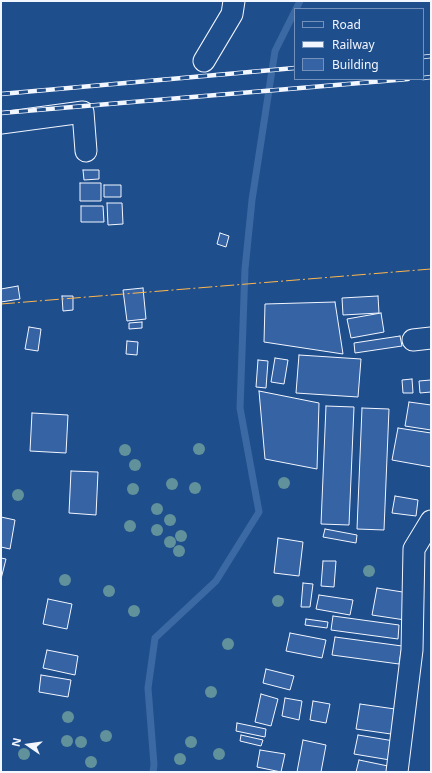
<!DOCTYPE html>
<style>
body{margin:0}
#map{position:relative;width:432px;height:773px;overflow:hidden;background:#1f4e8c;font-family:"Noto Sans",sans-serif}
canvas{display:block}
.frame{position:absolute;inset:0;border:2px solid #f2f6ff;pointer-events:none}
.legend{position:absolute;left:294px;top:8px;width:130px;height:72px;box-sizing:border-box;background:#1f4e8c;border:1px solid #7391ba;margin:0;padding:5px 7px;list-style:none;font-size:12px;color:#f2f6ff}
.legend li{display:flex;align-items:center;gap:8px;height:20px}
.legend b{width:20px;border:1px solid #7391ba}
.north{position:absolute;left:8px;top:725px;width:40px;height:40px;-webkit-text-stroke:3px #1f4e8c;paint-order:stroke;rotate:283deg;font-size:11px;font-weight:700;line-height:16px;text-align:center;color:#f2f6ff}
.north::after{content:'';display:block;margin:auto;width:14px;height:18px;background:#f2f6ff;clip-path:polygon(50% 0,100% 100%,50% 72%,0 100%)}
</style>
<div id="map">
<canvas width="432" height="773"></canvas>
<div class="frame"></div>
<ul class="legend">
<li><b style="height:5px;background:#1f4e8c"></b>Road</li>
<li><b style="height:5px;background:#f2f6ff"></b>Railway</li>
<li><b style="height:11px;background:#3563a3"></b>Building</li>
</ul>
<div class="north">N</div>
</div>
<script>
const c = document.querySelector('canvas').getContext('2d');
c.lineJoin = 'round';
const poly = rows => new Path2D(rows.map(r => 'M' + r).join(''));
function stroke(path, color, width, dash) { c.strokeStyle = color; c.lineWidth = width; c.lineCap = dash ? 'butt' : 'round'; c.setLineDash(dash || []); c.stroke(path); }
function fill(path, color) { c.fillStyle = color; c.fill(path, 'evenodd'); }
stroke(poly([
 [296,9,300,1],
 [153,772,154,765,148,688,155,638,216,581,259,512,240,408,245,269,252,200,275,51,295,11]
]), '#3b69a3', 7);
const building = poly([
 [83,170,99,170,99,179,84,180,83,170],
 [80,183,101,183,101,201,80,201,80,183],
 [104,185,121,185,121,197,104,197,104,185],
 [107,203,122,203,123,224,108,225,107,203],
 [81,206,103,206,104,222,81,222,81,206],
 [220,233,229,236,226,247,217,244,220,233],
 [18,286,20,299,1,302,1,289,18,286],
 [143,288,146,319,127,321,123,290,143,288],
 [62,296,73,296,73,310,63,311,62,296],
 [378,296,379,313,343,315,342,298,378,296],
 [335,302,343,354,264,342,265,304,335,302],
 [381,313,384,332,351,338,347,319,381,313],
 [142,322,142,328,129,329,129,323,142,322],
 [29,327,41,329,38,351,25,349,29,327],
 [400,336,402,346,355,353,354,343,400,336],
 [127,341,138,342,137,355,126,354,127,341],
 [299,355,361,359,358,397,296,393,299,355],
 [275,358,288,360,284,384,271,382,275,358],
 [258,360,268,361,266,388,256,387,258,360],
 [412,379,413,393,403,393,402,380,412,379],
 [431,380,431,392,420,393,419,381,431,380],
 [259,391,319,403,317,469,265,459,259,391],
 [409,402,431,405,431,430,405,426,409,402],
 [326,406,354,407,349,525,321,524,326,406],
 [362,408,389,409,384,530,357,529,362,408],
 [32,413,68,415,66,453,30,451,32,413],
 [398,428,431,433,431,467,392,460,398,428],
 [71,471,98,472,96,515,69,513,71,471],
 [395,496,418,500,416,516,392,513,395,496],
 [1,517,15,520,10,549,1,547,1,517],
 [325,529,357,535,356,543,323,537,325,529],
 [278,538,303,542,299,576,274,573,278,538],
 [1,558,6,559,1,579,1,558],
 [323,561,336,561,334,587,321,586,323,561],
 [303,583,313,584,310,607,301,607,303,583],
 [377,588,409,593,405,620,372,615,377,588],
 [319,595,353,600,350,615,316,609,319,595],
 [48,599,72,604,67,629,43,624,48,599],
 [333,616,399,625,398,639,331,630,333,616],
 [306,619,328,622,327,628,305,625,306,619],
 [290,633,326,640,322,658,286,651,290,633],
 [335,637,402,646,399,664,332,655,335,637],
 [47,650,78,656,75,675,43,668,47,650],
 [266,669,294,676,290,690,263,683,266,669],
 [41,675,71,680,68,697,39,692,41,675],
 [261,694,278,699,271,726,255,722,261,694],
 [285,698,302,701,299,720,282,716,285,698],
 [313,701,330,704,326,723,310,720,313,701],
 [360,704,395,709,391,734,356,729,360,704],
 [237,723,266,729,265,737,236,731,237,723],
 [241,735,263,740,261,746,240,741,241,735],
 [358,735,394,741,390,760,354,754,358,735],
 [303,740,326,745,321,772,297,772,303,740],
 [260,750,285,754,281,772,257,767,260,750],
 [359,760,388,766,387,772,356,772,359,760]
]);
fill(building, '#3563a3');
stroke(building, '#f2f6ff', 1);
const minor = poly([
 [204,61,232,14,234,1],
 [1,123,83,112,86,151],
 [413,340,431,338],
 [397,772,412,650,414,549,431,521]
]);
stroke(minor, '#f2f6ff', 23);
stroke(minor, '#1f4e8c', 21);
const rail = poly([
 [423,57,431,56],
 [423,78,431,77],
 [1,94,295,68],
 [1,113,408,79]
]);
stroke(rail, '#f2f6ff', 4.5);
stroke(rail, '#1f4e8c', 3, [9]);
stroke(poly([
 [1,304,431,269]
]), '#ffb74d', 1, [14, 3, 2, 3]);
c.fillStyle = '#61919a';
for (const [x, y] of [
 [199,449],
 [125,450],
 [135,465],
 [284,483],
 [172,484],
 [195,488],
 [133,489],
 [18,495],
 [157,509],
 [170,520],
 [130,526],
 [157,530],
 [181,536],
 [170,542],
 [179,551],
 [369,571],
 [65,580],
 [109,591],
 [278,601],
 [134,611],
 [228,644],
 [211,692],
 [68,717],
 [106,736],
 [67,741],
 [81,742],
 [191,742],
 [24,754],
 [219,754],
 [180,759],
 [91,762]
]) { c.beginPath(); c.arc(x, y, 6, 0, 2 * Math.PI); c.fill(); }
</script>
